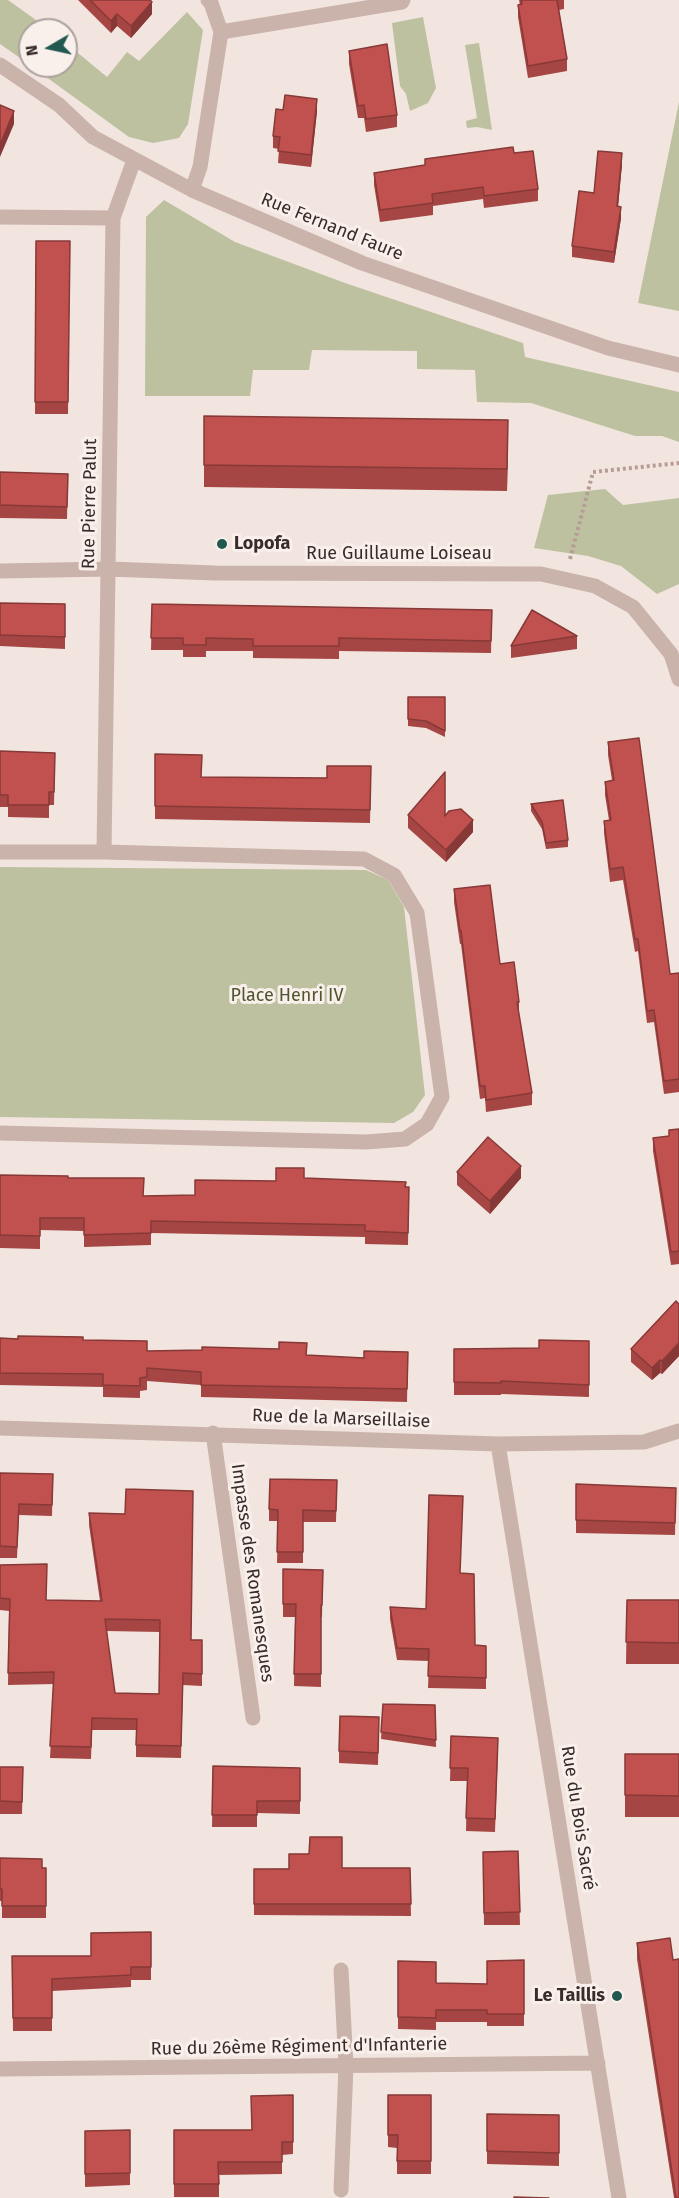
<!DOCTYPE html>
<meta charset="utf-8">
<style>
body{margin:0}
#map{position:relative;width:679px;height:2198px;overflow:hidden;background:#f2e5df;font-family:"Fira Sans",sans-serif}
canvas{display:block}
.north{position:absolute;left:18px;top:18px;width:60px;height:60px;box-sizing:border-box;background:#f9f0ec;border:2px solid #aca19e;border-radius:50%;rotate:261deg;font-size:16px;font-weight:700;line-height:24px;text-align:center;color:#382b2a}
.north::after{content:'';display:block;margin:auto;width:21px;height:27px;background:#21584f;clip-path:polygon(50% 0,100% 100%,50% 72%,0 100%)}
</style>
<div id="map">
<canvas width="679" height="2198"></canvas>
<div class="north">N</div>
</div>
<script>
const c = document.querySelector('canvas').getContext('2d');
c.lineJoin = 'round';
function fill(path, color) { c.fillStyle = color; c.fill(path, 'evenodd'); }
const poly = rows => new Path2D(rows.map(r => 'M' + r).join(''));
function stroke(path, color, width, dash) { c.strokeStyle = color; c.lineWidth = width; c.lineCap = dash ? 'butt' : 'round'; c.setLineDash(dash || []); c.stroke(path); }
function drawText(font, color, halo, rows, align = 'center') {
  c.font = font + ' "Fira Sans",sans-serif'; c.lineWidth = 6; c.setLineDash([]); c.textBaseline = 'middle'; c.strokeStyle = halo; c.fillStyle = color; for (const [text, x, y, turn = 0] of rows) {
    c.save(); c.translate(x, y); c.rotate((+turn || 0) * Math.PI / 180); c.textAlign = isNaN(turn) ? turn : align; if (halo) c.strokeText(text, 0, 0); c.fillText(text, 0, 0); c.restore();
  }
}
fill(poly([
 [0,0,8,0,50,30,30,30,30,65,0,44],
 [187,12,203,30,188,124,179,138,153,143,129,137,31,66,66,66,66,43,107,77,127,52,139,61],
 [423,17,436,88,428,103,410,111,406,94,400,86,392,23],
 [479,43,492,130,477,127,467,128,466,121,477,118,465,45],
 [679,102,679,311,638,303],
 [164,200,235,242,345,283,523,343,525,357,679,392,679,442,662,436,635,436,531,403,477,402,475,370,417,369,417,351,312,350,309,370,253,370,250,396,145,396,146,217],
 [605,489,623,505,679,498,679,584,657,594,621,566,588,556,534,548,548,495],
 [0,867,366,870,388,880,404,907,425,1095,413,1112,394,1123,0,1117]
]), '#bdc1a0');
stroke(poly([
 [570,559,593,472,679,463]
]), '#b69c96', 4, [3, 3]);
stroke(poly([
 [221,32,402,2,403,0],
 [0,65,59,105,93,137,192,190,362,263,608,348,679,365],
 [192,190,200,167,221,32,211,3,208,0],
 [0,217,113,218],
 [0,571,109,569,215,573,541,574,595,586,633,607,671,654,679,679],
 [0,852,104,852,364,859,394,875,417,913,442,1097,427,1124,405,1139,366,1142,0,1133],
 [104,852,113,218,134,160],
 [0,1428,498,1444,644,1442,679,1431],
 [213,1433,253,1718],
 [498,1444,619,2198],
 [0,2069,598,2063],
 [341,2190,346,2066,341,1970]
]), '#cab3ab', 15);
fill(poly([
 [78,0,150,0,152,14,131,38,117,26,111,33],
 [519,0,564,0,564,9,559,10,567,59,567,71,528,78,518,17,518,5,520,5],
 [349,51,397,115,397,127,366,132,364,118,358,118,349,64],
 [283,110,317,111,311,167,278,163,279,149,273,148,273,136],
 [514,153,538,189,538,201,484,208,483,199,433,206,433,215,380,222,374,185,374,173],
 [622,164,618,207,621,218,614,263,572,257,572,246,594,193],
 [36,241,70,241,68,414,35,414],
 [204,416,508,442,507,491,204,487],
 [0,472,68,474,67,519,0,518],
 [0,603,65,604,65,649,0,646],
 [152,604,492,610,491,653,339,651,339,659,253,658,253,651,206,651,206,657,183,657,183,650,151,650],
 [577,636,577,649,511,658,511,646],
 [408,697,445,697,445,737,426,728,408,726],
 [608,742,670,974,679,973,679,1092,664,1094,654,1022,647,1023,638,951,635,952,623,880,610,882,604,833,604,821,609,820,605,795,605,782,612,780,608,755],
 [0,751,55,753,54,805,49,805,49,818,8,817,8,807,0,807],
 [155,754,201,777,327,778,371,766,370,823,155,819],
 [531,804,568,840,568,847,546,849,542,829,531,811],
 [408,815,445,816,473,832,446,862,408,828],
 [454,889,500,964,519,1002,519,1014,532,1093,532,1105,486,1112,485,1098,480,1099,461,944,460,944,454,902],
 [679,1129,679,1264,671,1265,653,1151,653,1138,669,1136],
 [457,1172,521,1178,490,1214,457,1185],
 [0,1175,68,1178,143,1196,195,1195,276,1181,304,1178,409,1187,408,1245,365,1244,365,1237,151,1233,151,1245,84,1247,84,1231,40,1230,40,1249,0,1248],
 [679,1304,679,1356,662,1374,660,1373,652,1380,631,1362,631,1349],
 [0,1338,83,1340,147,1351,307,1355,364,1358,408,1352,407,1402,201,1397,201,1385,147,1381,147,1390,140,1391,140,1398,103,1397,103,1387,0,1385],
 [589,1341,589,1397,501,1394,501,1395,454,1395,454,1349,539,1348],
 [0,1473,53,1474,52,1516,19,1515,17,1558,0,1558],
 [337,1480,336,1522,303,1522,303,1563,277,1563,278,1521,269,1521,269,1509],
 [576,1484,676,1488,675,1535,576,1533],
 [89,1513,192,1640,202,1640,202,1686,183,1685,181,1758,136,1757,136,1730,92,1730,91,1759,50,1758,54,1684,8,1685,9,1611,0,1610,0,1565,47,1600,100,1601,89,1525],
 [106,1631,160,1632,159,1694,115,1693],
 [283,1569,323,1570,322,1617,321,1617,321,1687,294,1686,295,1617,283,1617],
 [461,1573,475,1645,486,1646,486,1689,428,1688,429,1661,397,1660,390,1619,390,1607,426,1609],
 [627,1600,679,1600,679,1664,626,1664],
 [383,1704,435,1705,436,1747,381,1739],
 [379,1717,378,1765,339,1763,339,1751],
 [451,1736,498,1750,495,1832,466,1831,467,1781,450,1781],
 [625,1754,679,1754,679,1817,625,1817],
 [213,1766,300,1768,300,1814,257,1813,257,1827,212,1827],
 [0,1767,23,1767,22,1814,0,1814],
 [518,1851,520,1925,484,1925,483,1852],
 [0,1858,42,1868,46,1868,46,1918,2,1918,2,1901,0,1901],
 [342,1868,410,1868,411,1916,254,1915,254,1869],
 [151,1932,151,1980,131,1980,131,1987,52,1991,52,2031,13,2031,12,1956,91,1956],
 [637,1943,679,2198,674,2198,637,1959],
 [524,1960,524,2026,487,2026,487,2022,436,2022,436,2030,398,2029,398,1961,436,1983,487,1984],
 [293,2095,293,2154,282,2155,282,2174,219,2175,219,2197,174,2197,174,2130,251,2130],
 [388,2095,431,2095,431,2174,397,2174,397,2148,388,2147],
 [487,2114,559,2115,559,2166,487,2164],
 [130,2130,130,2185,85,2187,85,2131]
]), '#a64644');
fill(poly([
 [152,2,152,14,131,38,131,26],
 [117,14,117,26,111,33,111,21],
 [317,99,317,111,311,167,311,155],
 [14,111,14,124,0,157,0,145],
 [622,153,622,164,617,217,617,206],
 [621,207,621,218,614,263,614,252],
 [508,420,508,442,507,491,507,469],
 [473,820,473,832,446,862,446,850],
 [521,1166,521,1178,490,1214,490,1201],
 [679,1343,679,1356,662,1374,662,1361],
 [660,1360,660,1373,652,1380,652,1368]
]), '#873937');
const building = poly([
 [90,0,150,0,152,2,131,26,117,14,111,21,90,0],
 [521,0,557,0,567,59,528,66,518,5,522,4,521,0],
 [387,44,397,115,366,119,364,105,358,106,349,51,387,44],
 [285,95,317,99,311,155,278,151,280,137,273,136,276,109,283,110,285,95],
 [0,105,14,111,0,145,0,105],
 [513,147,514,153,533,151,538,189,484,196,483,187,432,194,433,203,380,210,374,173,425,165,425,159,513,147],
 [598,151,622,153,617,206,621,207,614,252,572,246,579,191,594,193,598,151],
 [36,241,70,241,68,402,35,402,36,241],
 [204,416,508,420,507,469,204,465,204,416],
 [0,472,68,474,67,507,0,505,0,472],
 [0,603,65,604,65,637,0,635,0,603],
 [152,604,492,610,491,641,339,638,339,646,253,646,253,639,206,638,206,645,183,645,183,638,151,638,152,604],
 [532,610,577,636,511,646,532,610],
 [408,697,445,697,445,731,426,721,408,719,408,697],
 [639,738,670,974,679,973,679,1079,664,1081,654,1010,647,1011,638,939,635,939,623,867,610,869,604,821,611,820,605,782,614,780,608,742,639,738],
 [0,751,55,753,54,792,49,792,49,805,8,805,8,795,0,795,0,751],
 [155,754,202,755,201,777,327,778,327,766,371,766,370,810,155,806,155,754],
 [445,772,445,816,449,811,461,809,473,820,446,850,408,815,445,772],
 [563,800,568,840,546,843,542,822,531,804,563,800],
 [490,885,500,964,514,962,519,1002,517,1002,532,1093,486,1100,485,1086,480,1086,461,931,460,931,454,889,490,885],
 [679,1129,679,1251,671,1252,653,1138,669,1136,669,1130,679,1129],
 [488,1137,521,1166,490,1201,457,1172,488,1137],
 [276,1168,304,1168,304,1178,406,1182,405,1187,409,1187,408,1233,365,1231,365,1225,151,1221,151,1233,84,1235,84,1218,40,1218,40,1236,0,1235,0,1175,68,1176,68,1178,144,1178,143,1196,195,1195,195,1180,276,1181,276,1168],
 [676,1301,679,1304,679,1343,662,1361,660,1360,652,1368,631,1349,676,1301],
 [18,1336,83,1337,83,1340,147,1341,147,1351,202,1350,202,1347,279,1349,279,1342,307,1343,306,1355,364,1358,364,1351,408,1352,407,1389,201,1385,201,1372,147,1368,147,1377,140,1378,140,1386,103,1385,103,1374,0,1373,0,1338,18,1339,18,1336],
 [539,1340,589,1341,589,1385,501,1381,501,1383,454,1382,454,1349,539,1348,539,1340],
 [0,1473,53,1474,52,1505,19,1504,17,1547,0,1546,0,1473],
 [270,1479,337,1480,336,1511,303,1510,303,1552,277,1552,278,1510,269,1509,270,1479],
 [576,1484,676,1488,675,1523,576,1520,576,1484],
 [126,1489,193,1491,191,1640,202,1640,202,1674,183,1673,181,1746,136,1745,137,1719,92,1718,91,1747,50,1746,54,1672,8,1673,10,1599,0,1598,0,1565,47,1564,46,1600,102,1601,89,1513,125,1514,126,1489],
 [105,1619,160,1620,159,1694,115,1693,105,1619],
 [429,1495,463,1496,460,1573,474,1574,475,1645,486,1646,486,1678,428,1676,429,1649,397,1648,390,1607,426,1609,429,1495],
 [283,1569,323,1570,322,1605,321,1605,321,1674,294,1674,296,1604,283,1604,283,1569],
 [627,1600,679,1600,679,1643,626,1642,627,1600],
 [383,1704,435,1705,436,1740,381,1732,383,1704],
 [340,1716,379,1717,378,1753,339,1751,340,1716],
 [451,1736,498,1738,495,1819,466,1818,468,1768,450,1768,451,1736],
 [625,1754,679,1754,679,1796,625,1795,625,1754],
 [213,1766,300,1768,300,1801,257,1801,257,1815,212,1815,213,1766],
 [0,1767,23,1767,22,1802,0,1801,0,1767],
 [310,1837,342,1837,342,1868,410,1868,411,1904,254,1904,254,1869,289,1869,289,1854,309,1854,310,1837],
 [518,1851,520,1912,484,1913,483,1852,518,1851],
 [0,1858,42,1859,42,1868,46,1868,46,1906,2,1906,2,1889,0,1889,0,1858],
 [151,1932,151,1967,131,1967,131,1975,52,1979,52,2018,13,2018,12,1956,91,1956,91,1933,151,1932],
 [670,1938,673,1960,679,1959,679,2198,676,2198,637,1943,670,1938],
 [524,1960,524,2014,487,2014,487,2010,436,2010,436,2018,398,2017,398,1961,436,1962,436,1983,487,1984,487,1961,524,1960],
 [293,2095,293,2142,282,2142,282,2162,218,2162,219,2184,174,2184,174,2130,252,2130,251,2096,293,2095],
 [388,2095,431,2095,431,2161,397,2161,398,2135,388,2135,388,2095],
 [487,2114,559,2115,559,2153,487,2151,487,2114],
 [130,2130,130,2173,85,2174,85,2131,130,2130],
 [514,2197,549,2198,514,2198,514,2197]
]);
fill(building, '#c1514f');
stroke(building, '#873937', 1.5);
for (const [x, y, r, color] of [
 [222,544,6,"#21584f"],
 [617,1996,6,"#21584f"]
]) { const dot = new Path2D(); dot.arc(x, y, r, 0, 2 * Math.PI); c.fillStyle = color; c.fill(dot); stroke(dot, '#f9f0ec', 2); }
drawText('18px', '#382b2a', '#f9f0ec', [
 ["Rue Fernand Faure",332,227,22],
 ["Rue Pierre Palut",90,504,-89],
 ["Rue Guillaume Loiseau",399,554],
 ["Rue de la Marseillaise",341,1419,2],
 ["Impasse des Romanesques",252,1573,82],
 ["Rue du Bois Sacré",578,1818,81],
 ["Rue du 26ème Régiment d'Infanterie",299,2047,-1]
]);
drawText('bold 18px', '#382b2a', '#f9f0ec', [
 ["Lopofa",234,544],
 ["Le Taillis",605,1996,"right"]
], 'left');
drawText('18px', '#50552f', '#f9f0ec', [
 ["Place Henri IV",287,996]
]);
</script>
